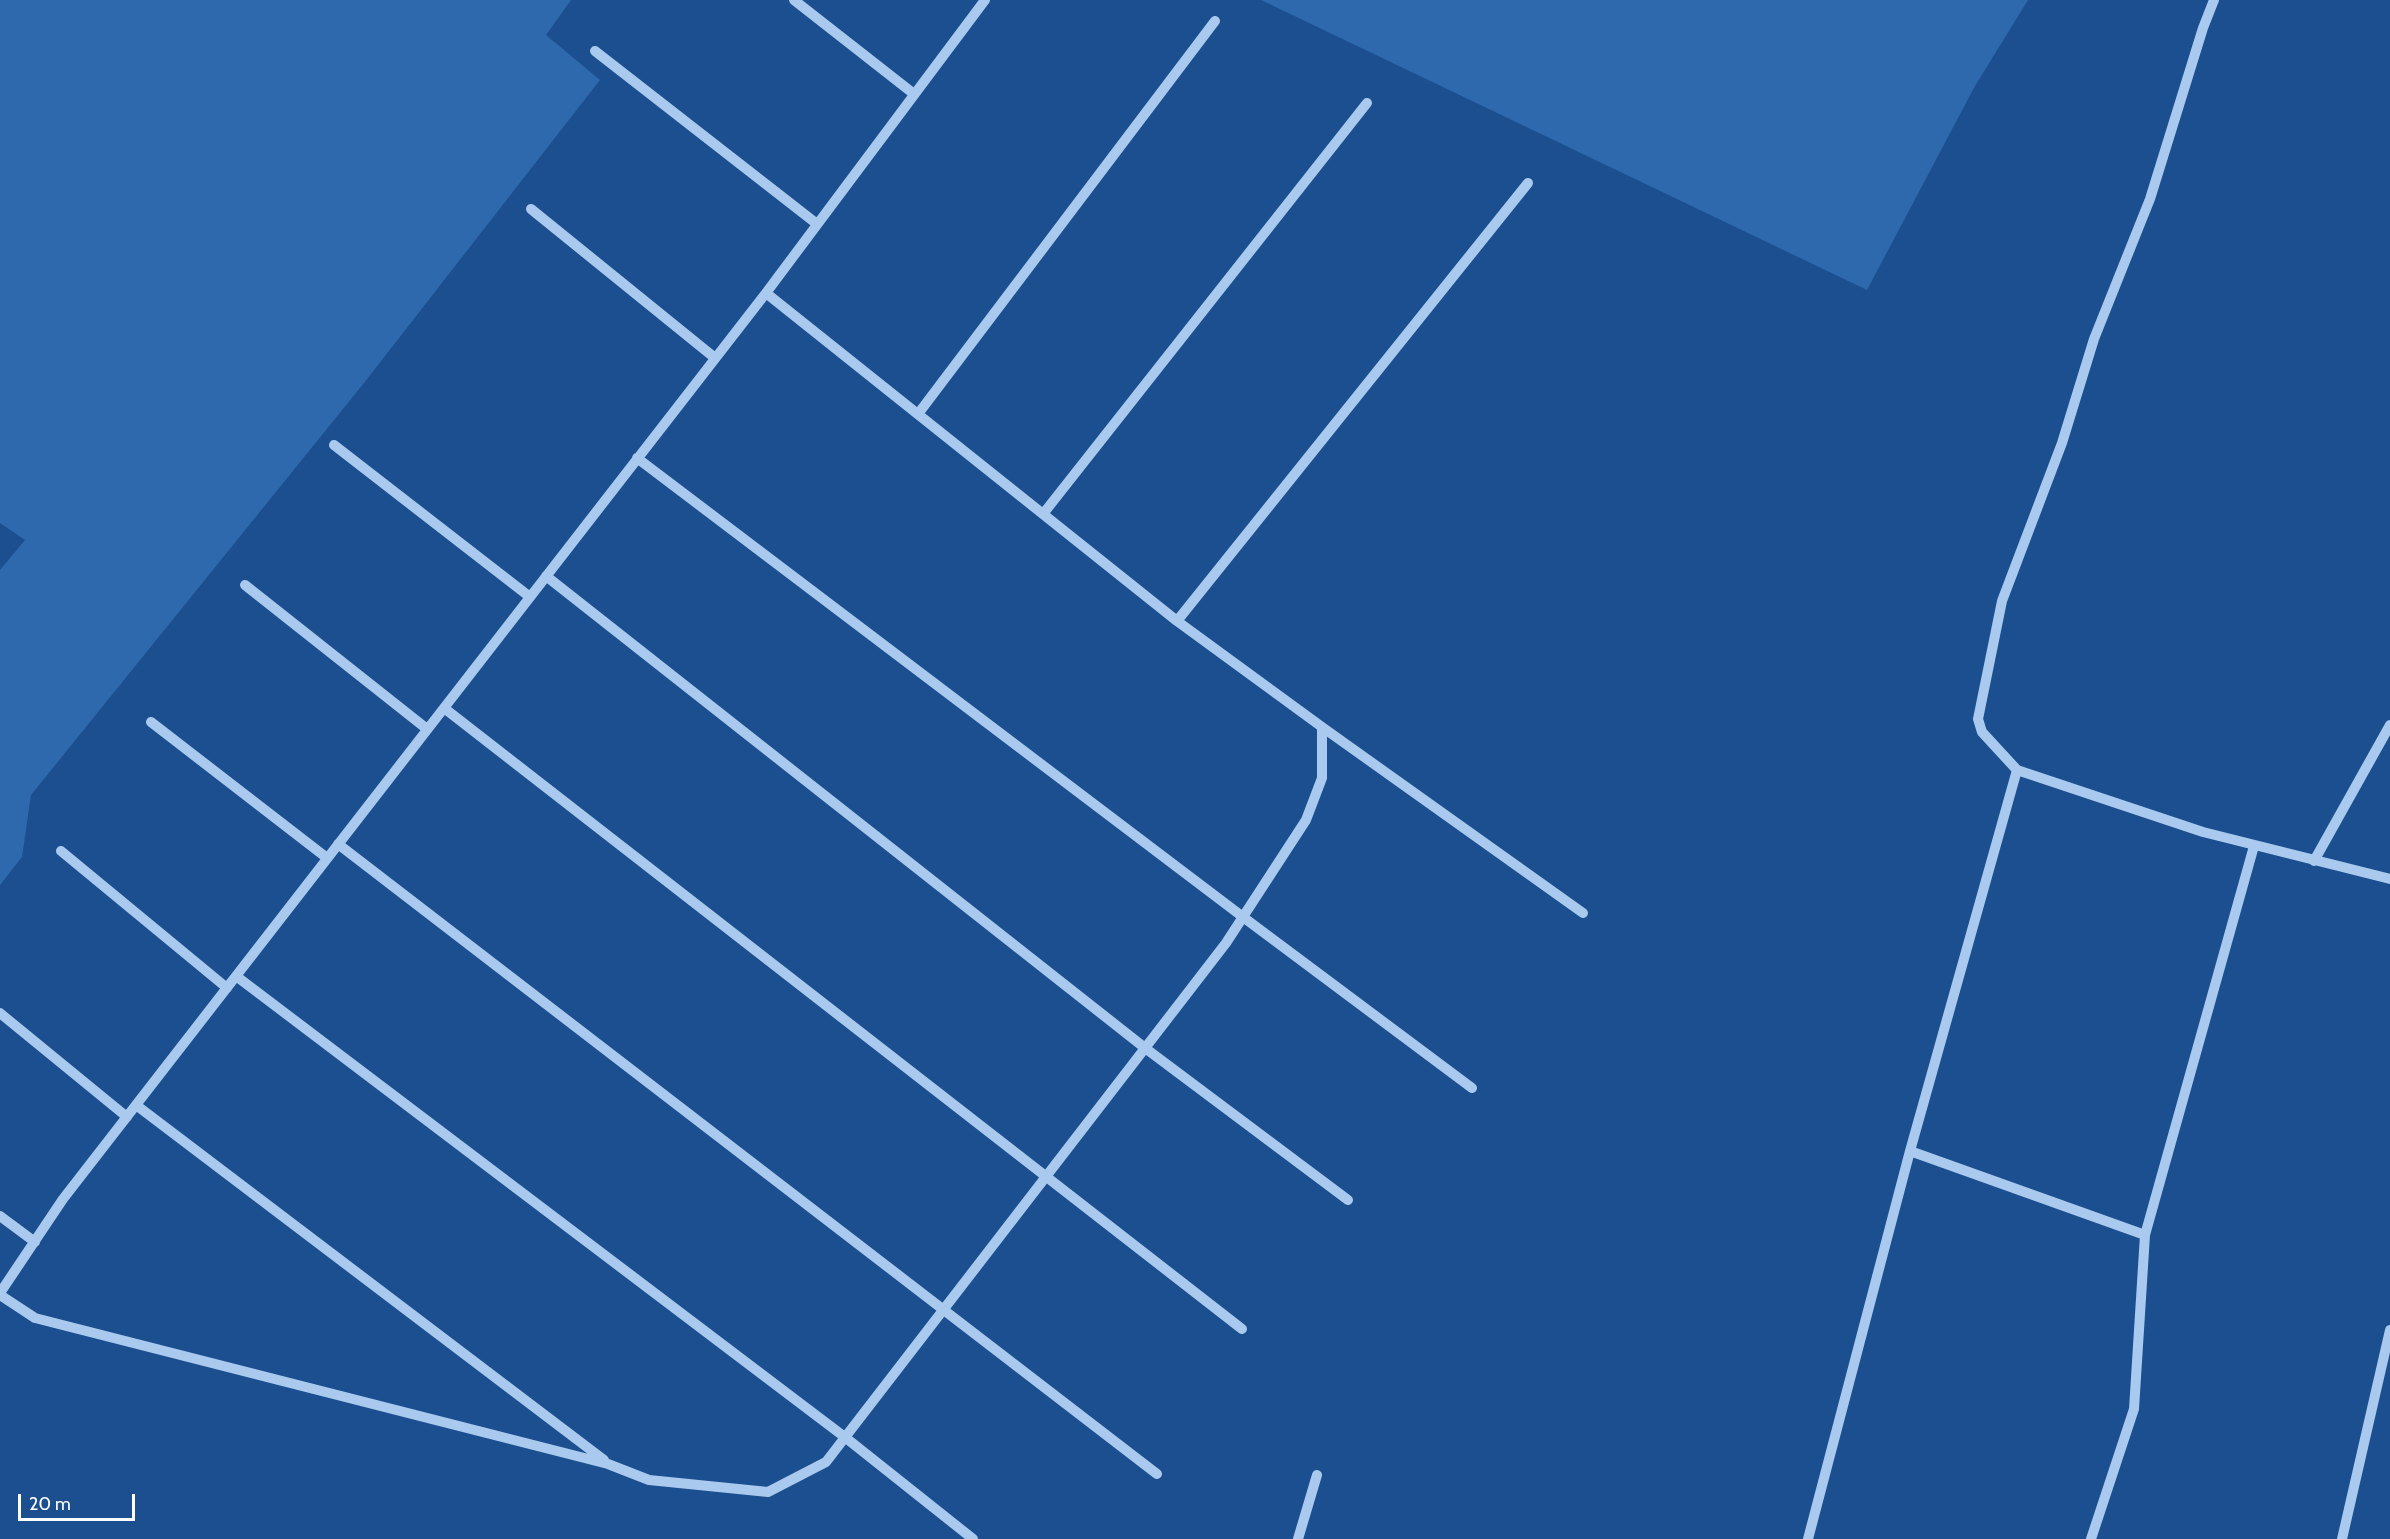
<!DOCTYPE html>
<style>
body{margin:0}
#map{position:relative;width:2390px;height:1539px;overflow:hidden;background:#1b4f8f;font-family:Cabin,sans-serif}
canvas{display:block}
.scale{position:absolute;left:18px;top:1494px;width:117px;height:27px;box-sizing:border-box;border:3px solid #fff;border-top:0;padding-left:8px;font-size:18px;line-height:21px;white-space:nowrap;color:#fff;-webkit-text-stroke:4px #1b4f8f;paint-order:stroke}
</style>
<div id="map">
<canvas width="2390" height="1539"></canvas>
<div class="scale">20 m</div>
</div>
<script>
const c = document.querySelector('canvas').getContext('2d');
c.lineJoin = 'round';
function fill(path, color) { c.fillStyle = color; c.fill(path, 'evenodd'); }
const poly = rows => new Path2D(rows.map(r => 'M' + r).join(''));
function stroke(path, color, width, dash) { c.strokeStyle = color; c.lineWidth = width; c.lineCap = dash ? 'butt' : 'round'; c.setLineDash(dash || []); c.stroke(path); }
fill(poly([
 [0,0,571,0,546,35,600,80,364,383,31,795,22,857,0,885,0,570,25,540,0,523],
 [1261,0,2028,0,1975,86,1867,290]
]), '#2e69ad');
stroke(poly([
 [794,0,914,94],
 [2214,0,2203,28,2150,199,2094,339,2062,443,2002,601,1978,719,1982,732,2017,770,2203,832,2390,879],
 [595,51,817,224],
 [531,209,715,358],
 [918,414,1215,21],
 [334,445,530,597],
 [637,458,1243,917,1472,1088],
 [1043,514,1367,103],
 [546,576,1145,1048,1348,1200],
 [245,585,427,729],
 [1177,621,1528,183],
 [444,708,1242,1329],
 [151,722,327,858],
 [1322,727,1583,913],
 [338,844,1157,1474],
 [61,851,227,988],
 [2314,861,2390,725],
 [236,976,846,1438,973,1539],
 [0,1013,127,1117],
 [136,1105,604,1460],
 [1910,1151,2145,1235],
 [0,1216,35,1242],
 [0,1293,63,1199,766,293,985,0],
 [0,1295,35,1318,608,1464,649,1480,768,1492,826,1462,1226,943,1306,820,1322,778,1322,727,1177,621,766,293],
 [1298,1539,1317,1475],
 [1808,1539,1910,1151,2017,770],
 [2091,1539,2134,1409,2145,1235,2254,846],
 [2342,1539,2390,1330]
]), '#a9c9ee', 10);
</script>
